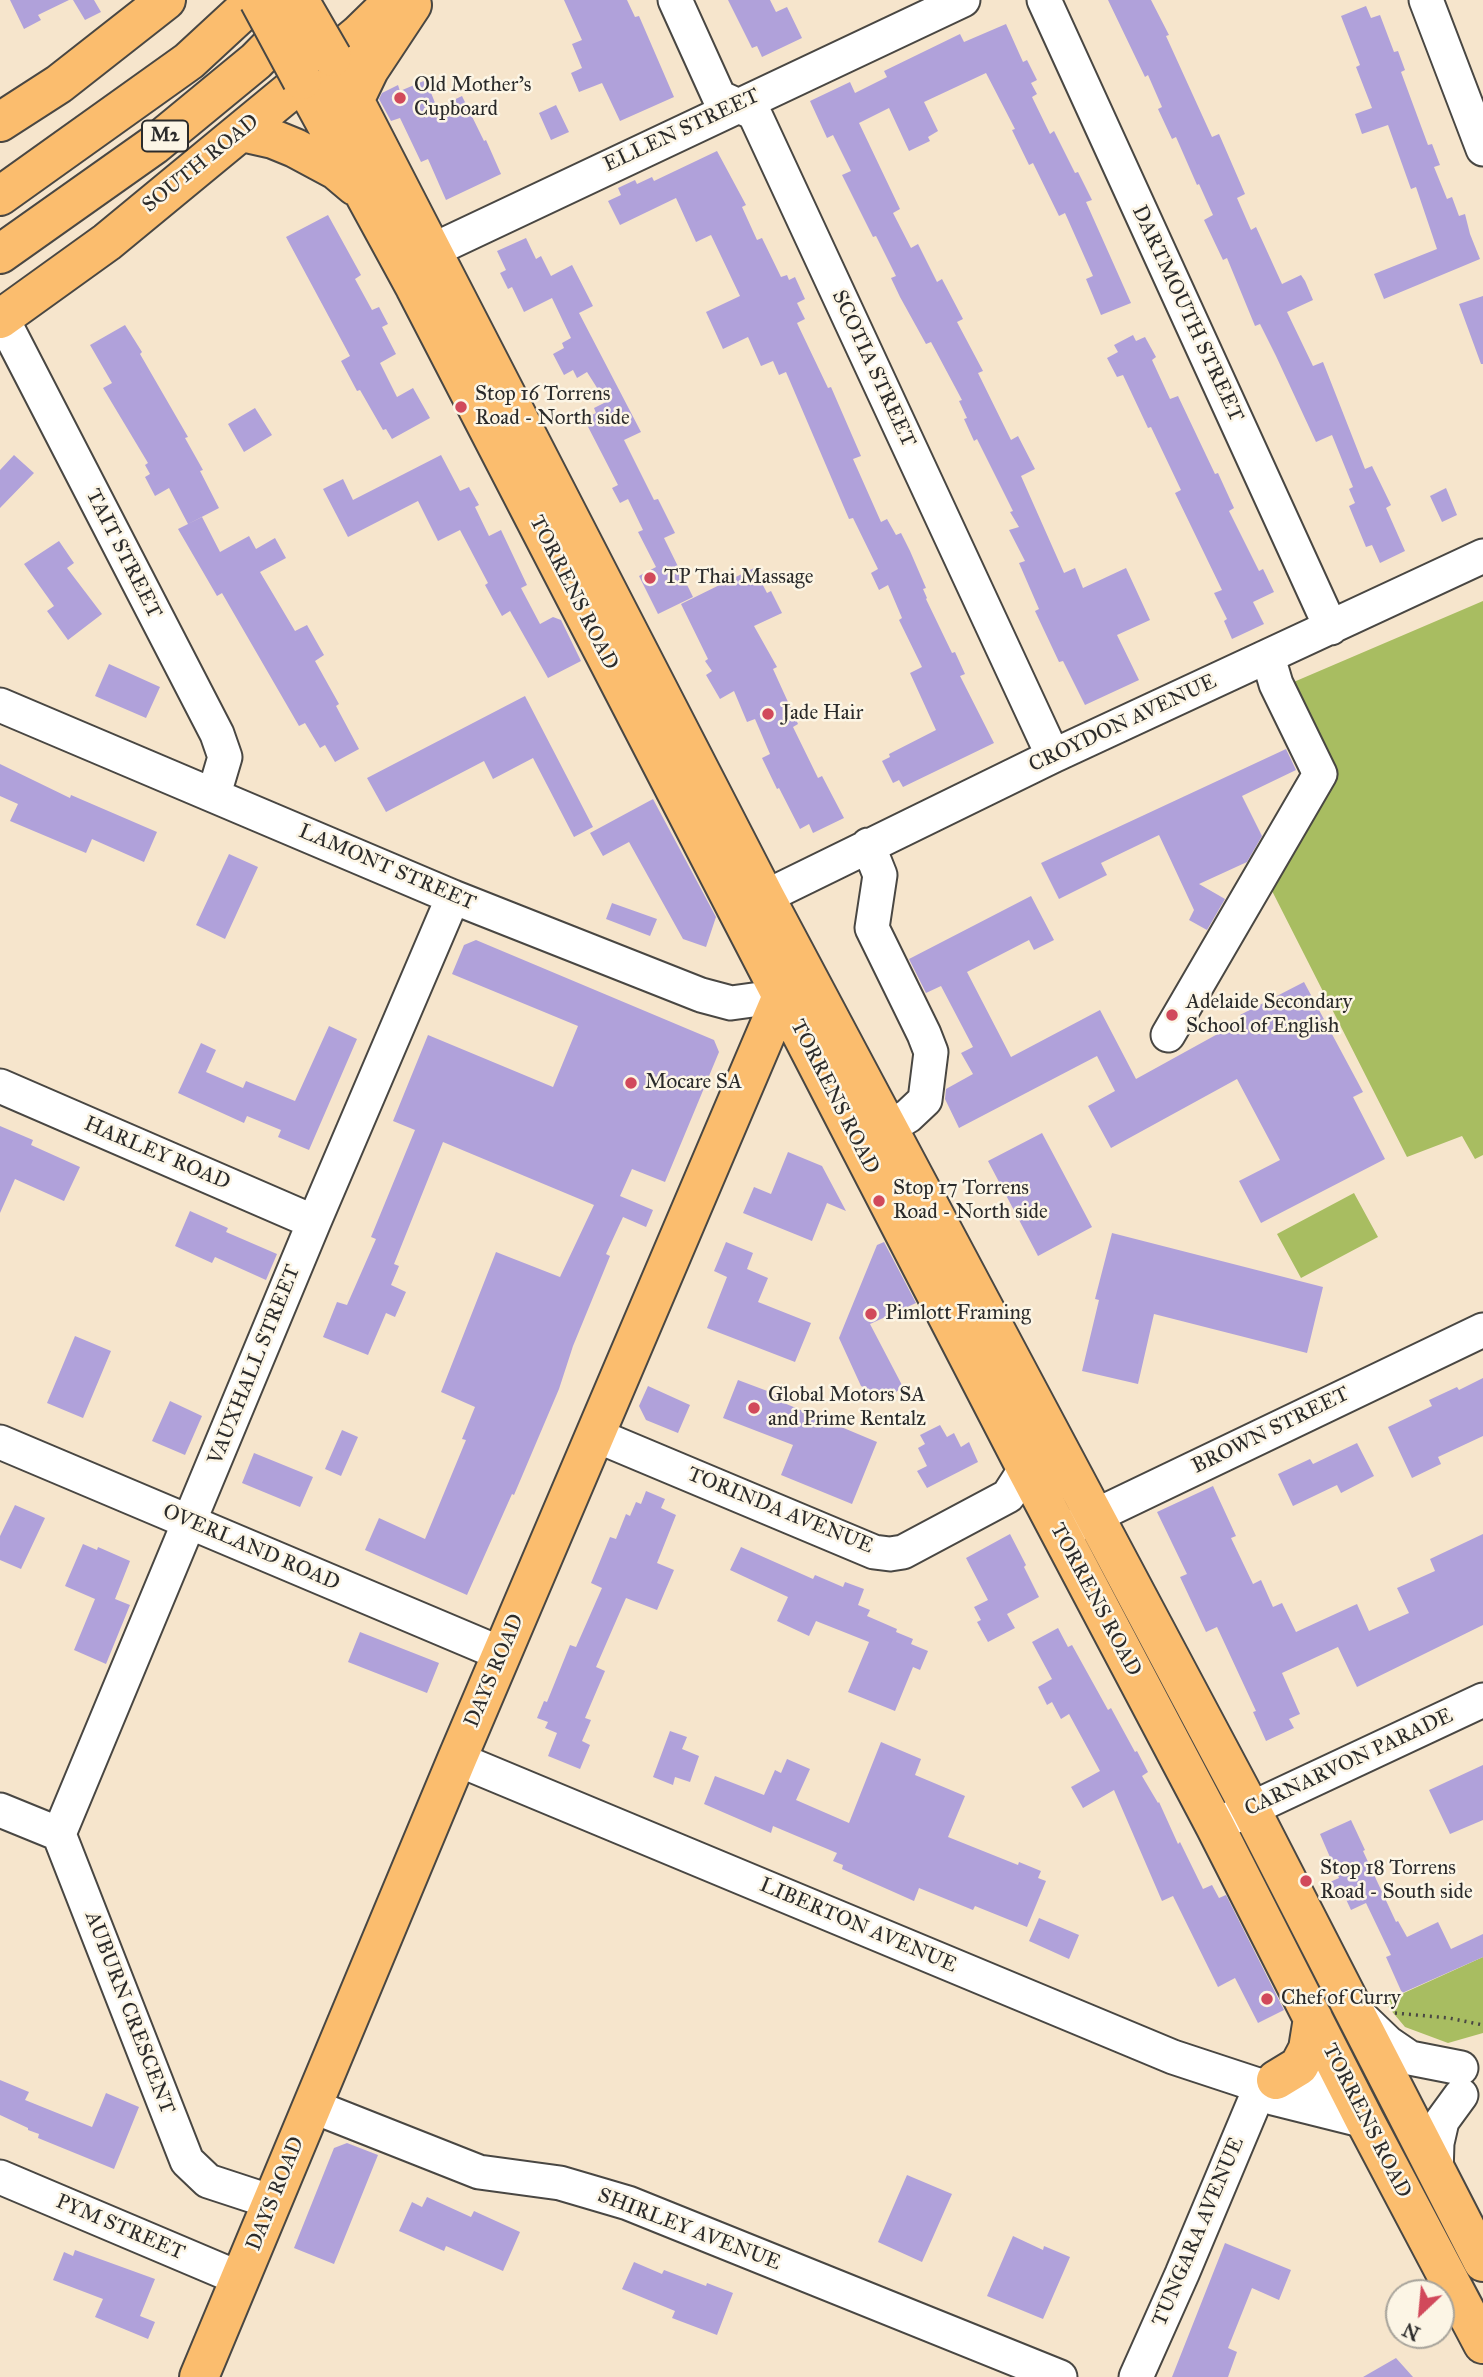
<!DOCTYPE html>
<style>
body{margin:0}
#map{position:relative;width:1483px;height:2377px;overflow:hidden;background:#f6e5cc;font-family:"IM FELL Great Primer",serif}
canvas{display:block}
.north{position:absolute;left:1385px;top:2279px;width:70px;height:70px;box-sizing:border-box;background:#fcf5e5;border:2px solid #a8a49b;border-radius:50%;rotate:206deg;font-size:19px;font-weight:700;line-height:28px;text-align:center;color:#2b2b2b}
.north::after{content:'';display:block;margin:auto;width:24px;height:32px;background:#d1495b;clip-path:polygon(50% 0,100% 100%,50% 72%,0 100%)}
</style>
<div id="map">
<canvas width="1483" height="2377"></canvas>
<div class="north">N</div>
</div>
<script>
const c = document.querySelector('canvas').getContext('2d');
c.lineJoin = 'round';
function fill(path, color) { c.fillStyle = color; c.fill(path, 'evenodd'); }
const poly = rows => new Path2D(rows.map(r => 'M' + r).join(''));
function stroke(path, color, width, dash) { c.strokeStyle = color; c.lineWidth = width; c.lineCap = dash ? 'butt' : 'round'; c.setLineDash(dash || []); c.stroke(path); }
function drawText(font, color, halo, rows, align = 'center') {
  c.font = font + ' "IM FELL Great Primer",serif'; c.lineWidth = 5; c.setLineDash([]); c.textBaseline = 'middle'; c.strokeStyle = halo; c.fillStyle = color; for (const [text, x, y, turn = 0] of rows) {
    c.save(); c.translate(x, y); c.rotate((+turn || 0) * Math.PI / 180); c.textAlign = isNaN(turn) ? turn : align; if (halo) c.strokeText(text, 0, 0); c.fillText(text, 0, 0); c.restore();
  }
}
fill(poly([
 [1483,601,1483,1155,1475,1159,1462,1136,1407,1157,1269,885,1330,782,1289,684],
 [1354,1193,1378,1237,1301,1278,1277,1234],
 [1483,1957,1483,2033,1448,2043,1405,2027,1384,2002]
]), '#a8bd61');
fill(poly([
 [10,0,69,0,38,15,41,20,24,29],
 [73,0,94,0,101,12,85,20],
 [564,0,627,0,635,17,639,16,674,97,620,121,602,83,579,92,571,73,582,68,572,44,582,40],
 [728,0,770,0,776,12,787,7,802,38,762,57,757,46,752,48],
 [1108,0,1151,0,1169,35,1166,36,1212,137,1219,134,1245,194,1237,198,1251,230,1256,227,1282,284,1301,275,1305,281,1313,300,1287,312,1313,366,1323,362,1365,469,1372,466,1391,505,1386,508,1405,551,1380,563,1372,545,1366,547,1349,506,1355,503,1349,489,1353,487,1332,435,1316,442,1276,356,1260,324,1255,326,1227,258,1223,260,1204,220,1213,215,1199,184,1197,185,1176,137,1172,139,1158,109,1162,107,1148,75,1145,77],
 [1366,6,1371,18,1380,15,1394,52,1398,51,1405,70,1401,72,1428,145,1432,144,1440,165,1434,167,1447,199,1452,197,1459,216,1465,214,1470,234,1480,259,1384,299,1374,274,1437,249,1416,187,1411,189,1388,125,1362,134,1355,114,1372,108,1356,67,1360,65,1341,16],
 [1006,24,1023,62,1027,60,1037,80,1031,83,1037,94,1032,97,1050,134,1054,131,1075,173,1078,172,1092,200,1086,202,1131,303,1101,315,1086,279,1093,276,1065,213,1059,216,1033,163,1029,165,1012,130,1015,129,986,73,924,102,938,131,928,137,930,141,909,151,889,108,859,123,900,209,893,213,911,248,918,244,937,282,942,279,963,319,957,322,983,371,978,373,1011,440,1018,436,1035,469,1021,476,1064,573,1075,568,1083,588,1126,568,1150,620,1117,635,1139,680,1085,705,1063,661,1059,662,1035,611,1039,609,1019,563,1025,561,1009,530,1019,527,1010,512,1013,511,977,439,974,441,964,419,967,418,959,401,962,400,931,342,926,344,900,297,891,278,896,276,876,236,873,237,842,175,851,171,833,135,827,138,810,101,850,82,855,93,887,77,884,71,960,34,964,42],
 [426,80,437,108,462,96,484,141,486,140,501,174,446,200,428,159,421,162,400,118,391,121,379,99,382,93,398,85,400,91],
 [556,105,569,132,551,140,539,113],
 [717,151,746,205,742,207,757,240,762,238,781,277,787,275,789,280,795,277,805,299,797,303,805,319,797,323,828,388,831,387,861,456,853,459,881,522,887,519,896,535,901,533,910,551,926,588,923,589,927,598,926,599,952,653,955,652,965,674,960,676,994,743,903,787,899,780,893,783,882,761,890,757,889,754,936,730,910,673,922,667,899,620,902,618,888,585,879,590,871,573,878,569,853,518,849,519,786,372,779,375,773,361,761,366,748,337,723,349,706,312,740,296,711,235,696,242,676,198,620,225,608,201,621,195,618,188,635,180,637,184,652,177,654,181],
 [328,215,361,275,355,279,372,310,379,307,388,324,382,327,396,354,380,363,397,397,413,388,430,418,392,439,386,429,383,430,360,390,357,391,341,361,350,356,286,237],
 [526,238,536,259,541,256,551,276,572,265,593,306,579,313,641,432,624,440,654,500,658,499,675,533,664,538,693,597,658,614,639,576,656,567,638,532,643,530,628,499,620,503,612,488,618,485,584,419,596,413,594,408,606,402,587,372,577,378,573,370,564,375,553,354,564,348,562,343,571,338,552,298,524,312,512,287,508,289,500,273,506,270,497,251],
 [1483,296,1483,364,1481,364,1459,304],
 [125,325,142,352,140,354,188,437,185,438,203,470,200,471,219,508,188,524,169,488,155,496,145,477,150,474,145,465,148,463,103,388,112,383,90,345],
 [1133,335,1136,341,1145,337,1156,357,1152,360,1170,399,1178,396,1215,474,1218,473,1234,508,1229,511,1259,571,1263,569,1274,592,1253,602,1264,624,1232,639,1224,621,1227,619,1214,593,1222,590,1175,493,1181,490,1151,427,1148,428,1123,375,1117,377,1107,358,1118,352,1114,345],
 [255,408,272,435,244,452,228,424],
 [14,455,34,473,0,508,0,470],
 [441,455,460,491,469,487,479,505,475,507,489,536,501,530,527,585,521,588,540,624,553,617,561,620,581,661,548,678,510,611,502,616,485,585,488,583,460,530,438,541,418,501,348,537,323,489,343,479,353,500],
 [1446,488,1457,515,1442,522,1430,496],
 [202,517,220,552,249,536,256,549,275,538,286,558,260,572,295,631,307,625,324,655,315,661,339,704,336,706,359,749,335,762,325,745,320,748,305,723,299,726,222,593,217,596,178,529],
 [59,541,74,563,67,568,102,614,68,640,47,611,54,606,24,564],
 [754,568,767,593,771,591,782,613,754,626,777,667,773,669,798,724,793,727,818,778,822,776,844,818,813,833,809,824,800,829,779,788,777,789,762,758,770,754,755,719,747,722,734,691,720,699,706,675,712,671,705,661,708,659,681,604],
 [109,664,160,687,146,718,95,696],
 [525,696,593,827,574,837,533,758,493,779,484,761,386,812,367,778],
 [1286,749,1296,770,1242,796,1262,836,1247,862,1199,884,1225,899,1207,930,1189,920,1194,910,1159,835,1101,863,1107,875,1059,899,1041,863],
 [0,764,70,798,71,795,157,832,144,862,92,839,86,853,10,821,18,804,0,796],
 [653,799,716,917,706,947,683,939,629,842,603,856,590,833],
 [229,854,258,867,225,939,196,925],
 [1031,896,1054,940,1034,950,1029,940,967,972,1011,1057,1100,1010,1136,1079,1243,1020,1240,1015,1304,982,1363,1092,1353,1097,1385,1159,1261,1223,1239,1181,1280,1160,1237,1079,1111,1148,1088,1106,1115,1091,1097,1056,959,1128,945,1099,946,1089,973,1074,961,1053,973,1047,941,986,926,993,909,959],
 [612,903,657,919,650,936,606,919],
 [476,940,714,1040,719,1052,665,1182,632,1169,620,1196,653,1210,646,1227,623,1217,606,1254,610,1256,573,1346,559,1389,514,1495,512,1494,467,1595,365,1550,379,1518,425,1539,466,1440,462,1439,475,1407,441,1392,496,1252,560,1277,594,1205,443,1142,394,1264,399,1266,391,1285,406,1292,395,1317,386,1313,368,1355,323,1337,337,1302,347,1305,376,1239,371,1237,415,1130,393,1121,428,1035,553,1087,578,1026,452,974,464,945],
 [329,1026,357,1039,309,1150,278,1137,281,1130,247,1116,244,1123,178,1093,201,1043,216,1050,206,1072,243,1088,246,1081,295,1101],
 [0,1126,33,1140,31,1145,80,1167,64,1201,15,1179,0,1213],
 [1042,1133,1092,1227,1038,1256,988,1161],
 [788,1152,822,1166,846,1211,827,1203,812,1241,743,1213,754,1187,771,1194],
 [190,1211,228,1228,226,1232,277,1254,266,1280,215,1257,212,1263,175,1246],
 [1112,1233,1323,1287,1307,1353,1154,1314,1138,1384,1082,1371,1099,1300,1095,1299],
 [726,1242,753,1253,747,1269,768,1278,758,1302,811,1323,795,1362,707,1328,727,1277,714,1271],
 [884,1242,916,1303,870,1324,903,1387,886,1399,861,1386,839,1338,877,1245],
 [75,1336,111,1351,83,1418,47,1403],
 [1483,1378,1483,1436,1438,1457,1441,1464,1412,1478,1388,1427,1432,1406,1429,1400,1457,1387,1459,1390],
 [738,1380,786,1398,784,1403,877,1442,852,1504,781,1475,793,1445,723,1418],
 [648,1386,690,1405,678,1433,646,1420,639,1406],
 [170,1401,202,1416,185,1455,152,1441],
 [940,1425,947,1437,954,1433,961,1447,969,1442,978,1462,927,1488,917,1471,927,1466,918,1448,925,1444,920,1435],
 [342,1430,358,1437,341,1476,325,1469],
 [1357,1443,1374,1476,1341,1493,1337,1485,1293,1506,1278,1474,1310,1459,1313,1464],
 [254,1453,313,1477,300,1507,242,1483],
 [1213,1486,1236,1536,1231,1538,1253,1584,1261,1580,1273,1607,1282,1603,1296,1632,1357,1604,1369,1631,1409,1613,1397,1588,1435,1571,1430,1559,1483,1534,1483,1625,1357,1687,1338,1647,1282,1673,1300,1714,1289,1719,1294,1728,1266,1741,1253,1712,1256,1711,1217,1627,1206,1632,1180,1577,1187,1574,1157,1512],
 [646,1491,665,1499,661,1508,676,1515,657,1563,674,1570,657,1610,626,1598,596,1667,605,1671,585,1718,591,1720,582,1741,590,1745,580,1769,548,1756,557,1733,545,1728,548,1722,537,1718,544,1701,547,1702,570,1645,576,1647,602,1588,591,1583,610,1537,616,1539,626,1514,630,1516,636,1502,641,1504],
 [15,1505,45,1518,21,1569,0,1560,0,1536],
 [1010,1534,1026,1565,1024,1567,1039,1597,1007,1614,1015,1628,988,1642,977,1622,981,1620,974,1607,988,1600,966,1558],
 [83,1544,97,1550,98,1547,130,1561,115,1599,130,1605,106,1664,74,1650,95,1599,65,1586],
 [741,1547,813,1579,815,1575,843,1587,845,1582,864,1589,858,1605,870,1610,867,1616,897,1629,896,1632,913,1639,911,1644,928,1651,920,1670,913,1667,895,1711,848,1692,869,1642,816,1621,809,1636,777,1621,788,1597,730,1570],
 [1058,1628,1068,1647,1072,1645,1108,1710,1111,1708,1135,1752,1137,1751,1148,1772,1142,1776,1158,1803,1159,1802,1178,1844,1180,1842,1203,1889,1212,1885,1219,1898,1226,1895,1284,2010,1258,2023,1235,1978,1218,1987,1173,1896,1162,1901,1114,1790,1083,1808,1071,1787,1100,1771,1069,1714,1061,1719,1052,1702,1047,1705,1038,1687,1052,1679,1032,1642],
 [360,1632,439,1663,427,1693,348,1662],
 [670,1731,687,1737,682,1749,699,1756,690,1782,675,1777,673,1785,653,1777],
 [881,1742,921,1759,915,1775,965,1796,948,1837,1018,1865,1019,1862,1041,1871,1038,1878,1046,1881,1027,1927,975,1906,973,1910,919,1888,914,1901,842,1869,843,1865,833,1861,837,1853,773,1826,771,1833,704,1804,715,1776,764,1795,775,1770,781,1773,787,1759,810,1769,796,1800,849,1823],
 [1483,1765,1483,1820,1450,1834,1429,1790],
 [1351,1820,1365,1850,1363,1851,1396,1922,1398,1921,1407,1937,1438,1922,1451,1949,1483,1934,1483,1957,1402,1993,1386,1957,1391,1955,1366,1903,1351,1910,1344,1895,1338,1898,1330,1882,1339,1878,1320,1834],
 [1039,1918,1079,1935,1069,1959,1029,1941],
 [0,2080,29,2092,25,2100,92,2127,106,2093,139,2107,114,2169,38,2138,39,2134,28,2130,28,2128,0,2115],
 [347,2143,378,2155,334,2264,294,2248,334,2148],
 [907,2175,952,2194,922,2262,878,2242],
 [427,2197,471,2217,474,2211,520,2232,503,2271,446,2246,444,2251,399,2231,412,2202,422,2207],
 [1013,2236,1043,2250,1044,2246,1070,2257,1043,2319,987,2296],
 [1225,2243,1291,2270,1279,2300,1252,2288,1228,2348,1237,2352,1228,2377,1172,2377],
 [75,2250,155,2279,140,2316,155,2322,148,2339,95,2317,103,2299,53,2280,64,2252,73,2256],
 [634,2262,662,2274,664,2270,706,2286,707,2283,733,2293,717,2335,672,2318,675,2311,622,2289],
 [1396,2358,1413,2377,1363,2377]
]), '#b0a1da');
const minor = poly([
 [675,0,719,97,754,113,757,119,1053,756],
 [1044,0,1331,628],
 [1426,0,1483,149],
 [408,262,963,0],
 [2,318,217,734,225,757,214,794],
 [0,705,453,897,701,995,731,1003,782,996],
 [868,845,880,875,872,928,924,1034,931,1052,925,1100,908,1116,888,1128],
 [765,897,1053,756,1483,556],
 [1168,1035,1320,774,1276,684,1268,657],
 [0,1086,314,1222],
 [595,1435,874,1552,890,1554,903,1552,1008,1496,1026,1468],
 [0,1442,502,1654],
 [1072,1527,1483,1330],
 [457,1759,1173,2057,1261,2086,1273,2098,1365,2121],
 [0,1810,59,1834,187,2161,208,2181,272,2202],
 [1227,1820,1483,1700],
 [59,1834,314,1222,453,897],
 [1361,2017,1388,2043,1410,2058,1461,2068],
 [1264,2085,1276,2080,1348,2086],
 [312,2106,479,2172,560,2183,628,2203,1060,2377],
 [1436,2174,1437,2143,1442,2121,1461,2095],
 [0,2177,241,2279],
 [1136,2377,1182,2274,1261,2086]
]);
const major = poly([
 [332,57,765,897,1251,1810,1483,2262],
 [302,80,415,287,1026,1468,1215,1826,1365,2121,1483,2344],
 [354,101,369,70,412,5],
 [0,122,59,84,166,0],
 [242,132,273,139,295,148,336,170,355,186],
 [0,319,107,242,358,35,394,0],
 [1276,2080,1299,2066,1308,2049,1313,2018],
 [199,2377,457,1759,782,996,798,989]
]);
const highway = poly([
 [0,196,189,61,255,0],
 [0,254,154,145,256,61,302,14]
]);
stroke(minor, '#494743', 37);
stroke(major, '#494743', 42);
stroke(highway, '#494743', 42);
stroke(poly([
 [1395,2013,1449,2018,1483,2025]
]), '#494743', 3.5, [2, 5]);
stroke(minor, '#fff', 33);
stroke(major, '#fbbd6e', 38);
stroke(highway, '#fbbd6e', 38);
const majorBridge = poly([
 [259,0,302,80],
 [299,0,332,57]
]);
stroke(majorBridge, '#494743', 42, []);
stroke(majorBridge, '#fbbd6e', 38);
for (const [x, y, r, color] of [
 [400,98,7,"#d1495b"],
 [461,407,7,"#d1495b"],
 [650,578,7,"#d1495b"],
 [768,714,7,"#d1495b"],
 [1172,1015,7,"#d1495b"],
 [631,1083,7,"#d1495b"],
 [879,1201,7,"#d1495b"],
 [871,1314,7,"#d1495b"],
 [754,1408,7,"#d1495b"],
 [1306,1881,7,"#d1495b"],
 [1267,1999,7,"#d1495b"]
]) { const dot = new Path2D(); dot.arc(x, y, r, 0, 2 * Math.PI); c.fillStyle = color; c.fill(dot); stroke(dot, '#fcf5e5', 2.5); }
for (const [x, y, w] of [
 [165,136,46]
]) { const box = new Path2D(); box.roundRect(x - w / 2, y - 15.5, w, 31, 5); c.fillStyle = '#fcf5e5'; c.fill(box); stroke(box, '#2b2b2b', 2); }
drawText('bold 19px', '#2b2b2b', null, [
 ["M2",165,136]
]);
drawText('21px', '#2b2b2b', '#fcf5e5', [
 ["Old Mother's",414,86],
 ["Cupboard",414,110],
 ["Stop 16 Torrens",475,395],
 ["Road - North side",475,419],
 ["TP Thai Massage",664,578],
 ["Jade Hair",782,714],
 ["Adelaide Secondary",1186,1003],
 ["School of English",1186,1027],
 ["Mocare SA",645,1083],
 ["Stop 17 Torrens",893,1189],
 ["Road - North side",893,1213],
 ["Pimlott Framing",885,1314],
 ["Global Motors SA",768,1396],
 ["and Prime Rentalz",768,1420],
 ["Stop 18 Torrens",1320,1869],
 ["Road - South side",1320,1893],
 ["Chef of Curry",1281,1999]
], 'left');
drawText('21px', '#2b2b2b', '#fcf5e5', [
 ["ELLEN STREET",682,131,-25],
 ["SOUTH ROAD",201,164,-39],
 ["DARTMOUTH STREET",1187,314,65],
 ["SCOTIA STREET",873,369,65],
 ["TAIT STREET",123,554,63],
 ["TORRENS ROAD",573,593,63],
 ["CROYDON AVENUE",1123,724,-25],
 ["LAMONT STREET",387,868,23],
 ["TORRENS ROAD",834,1097,63],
 ["HARLEY ROAD",157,1154,23],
 ["VAUXHALL STREET",255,1365,-68],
 ["BROWN STREET",1271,1431,-26],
 ["TORINDA AVENUE",780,1511,22],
 ["OVERLAND ROAD",251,1548,23],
 ["TORRENS ROAD",1095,1600,62],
 ["DAYS ROAD",495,1671,-67],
 ["CARNARVON PARADE",1349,1763,-25],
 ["LIBERTON AVENUE",858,1926,23],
 ["AUBURN CRESCENT",129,2013,69],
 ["TORRENS ROAD",1366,2121,63],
 ["DAYS ROAD",276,2194,-68],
 ["PYM STREET",120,2228,23],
 ["SHIRLEY AVENUE",689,2230,21],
 ["TUNGARA AVENUE",1199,2232,-67]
]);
</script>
